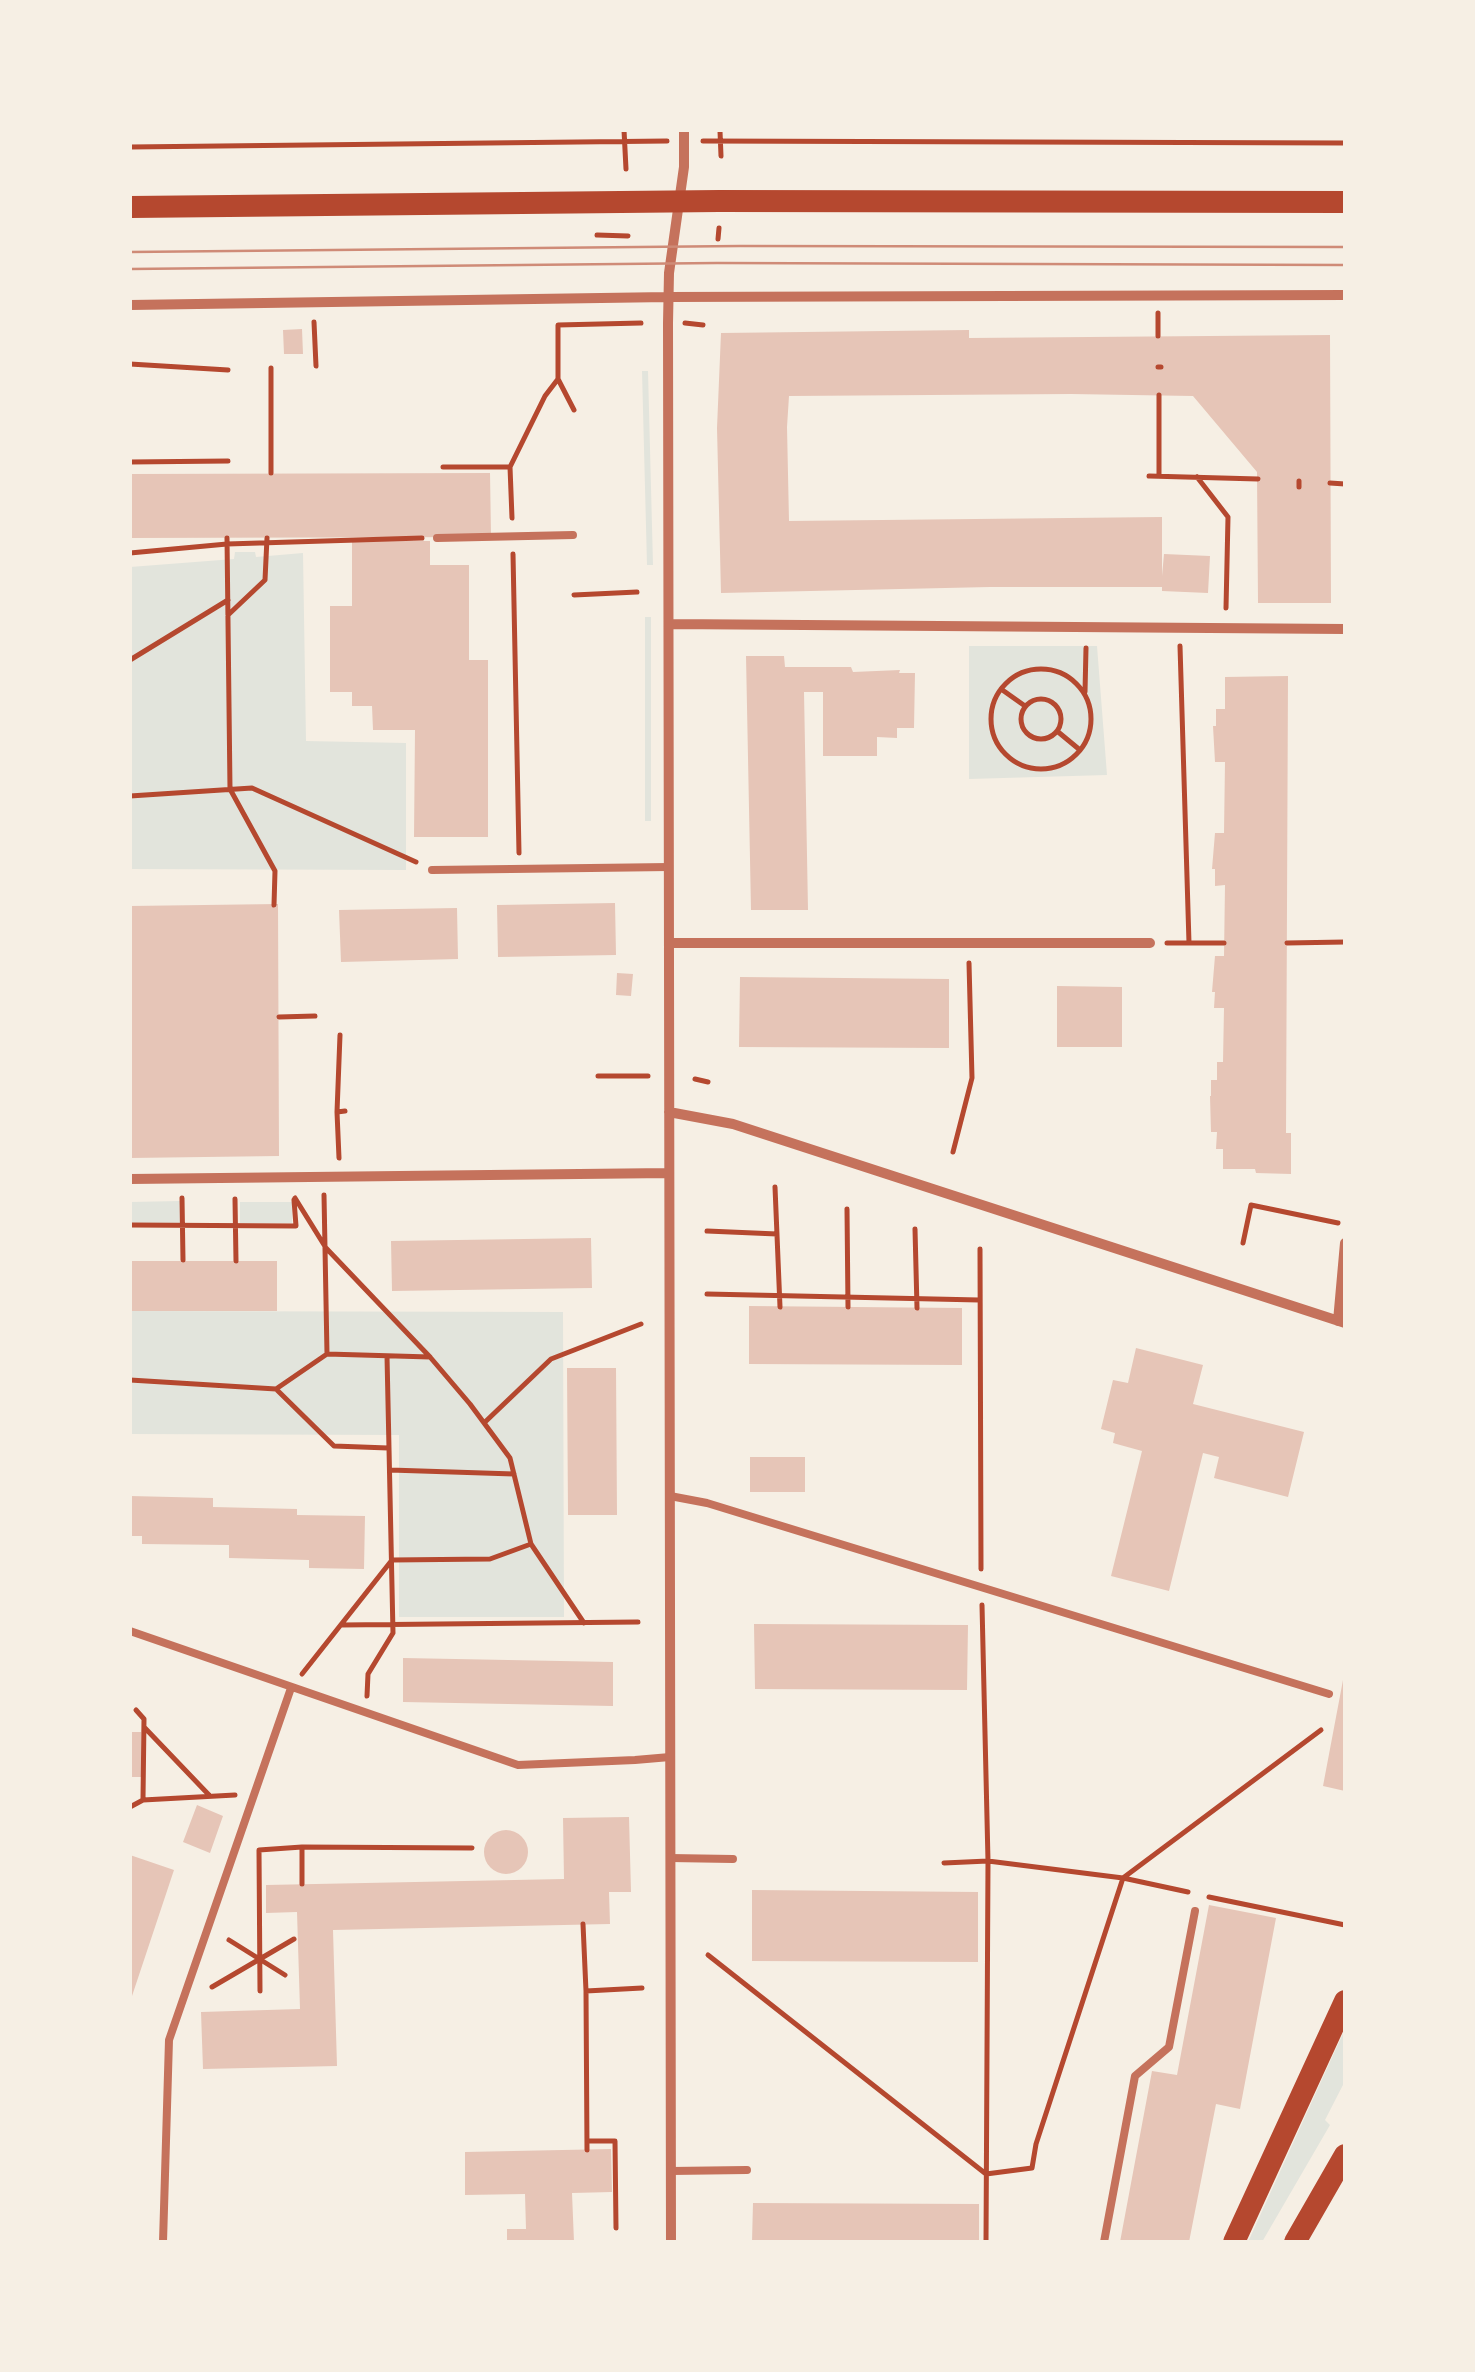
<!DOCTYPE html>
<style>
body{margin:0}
#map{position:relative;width:1475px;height:2372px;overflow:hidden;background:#f6efe4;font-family:"Nunito Sans",sans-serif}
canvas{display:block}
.frame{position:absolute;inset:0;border:132px solid #f6efe4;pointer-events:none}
</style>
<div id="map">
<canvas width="1475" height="2372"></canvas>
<div class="frame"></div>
</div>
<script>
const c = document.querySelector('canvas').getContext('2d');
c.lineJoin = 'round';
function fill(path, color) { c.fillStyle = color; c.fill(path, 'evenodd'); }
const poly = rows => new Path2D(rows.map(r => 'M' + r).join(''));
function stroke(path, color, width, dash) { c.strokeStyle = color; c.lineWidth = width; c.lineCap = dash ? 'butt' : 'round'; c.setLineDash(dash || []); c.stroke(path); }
fill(poly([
 [642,371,648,371,653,565,647,565],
 [235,552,255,552,256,557,303,553,306,741,406,743,406,870,130,869,130,567,234,559],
 [645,617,651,617,651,821,645,821],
 [969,646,1097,646,1107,775,969,779],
 [180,1201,180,1223,130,1224,130,1202],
 [240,1202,292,1202,292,1223,240,1223],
 [130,1311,563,1312,564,1617,399,1617,399,1435,130,1434],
 [1345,2029,1345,2081,1325,2120,1330,2125,1262,2242,1248,2242]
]), '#e2e4dc');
fill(poly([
 [302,329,303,354,284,354,283,330],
 [969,330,969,338,1330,335,1331,603,1258,603,1257,472,1193,396,1071,394,789,396,787,427,789,521,1162,517,1162,576,1164,554,1210,556,1208,593,1162,591,1162,587,990,587,721,593,717,428,721,333],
 [490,473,491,537,130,538,130,474],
 [352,541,430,541,430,565,469,565,469,660,488,660,488,837,414,837,415,730,373,730,372,706,352,706,352,692,330,692,330,606,352,606],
 [746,656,784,656,785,667,851,667,853,672,900,670,899,673,915,673,914,728,897,728,897,738,877,737,877,756,823,756,823,692,804,692,808,910,751,910],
 [1288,676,1286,1133,1291,1133,1291,1174,1256,1173,1255,1169,1223,1169,1223,1149,1216,1149,1217,1132,1211,1132,1210,1096,1211,1096,1211,1080,1217,1080,1217,1062,1223,1062,1224,1008,1214,1008,1215,992,1212,992,1215,956,1224,956,1225,885,1215,886,1215,869,1212,869,1215,833,1224,833,1225,762,1215,762,1213,726,1216,726,1216,709,1225,709,1225,677],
 [615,903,616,955,498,957,497,905],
 [278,904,279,1156,130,1158,130,906],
 [457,908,458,959,341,962,339,910],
 [617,973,633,974,631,996,616,995],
 [740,977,949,979,949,1048,739,1047],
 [1057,986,1122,987,1122,1047,1057,1047],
 [591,1238,592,1288,392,1291,391,1241],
 [130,1261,277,1261,277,1311,130,1311],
 [749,1306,962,1308,962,1365,749,1364],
 [1136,1348,1203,1365,1193,1404,1304,1432,1288,1497,1214,1478,1219,1457,1203,1453,1169,1591,1111,1576,1142,1451,1113,1443,1115,1433,1101,1429,1113,1380,1128,1383],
 [567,1368,616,1368,617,1515,568,1515],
 [750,1457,805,1457,805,1492,750,1492],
 [130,1496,213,1498,213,1507,297,1509,297,1515,365,1516,364,1569,309,1568,309,1560,229,1558,229,1545,142,1544,142,1536,130,1536],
 [754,1624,968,1625,967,1690,755,1689],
 [403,1658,613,1662,613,1706,403,1702],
 [1343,1680,1345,1681,1345,1791,1323,1786],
 [130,1732,141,1732,141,1777,130,1777],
 [197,1805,223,1816,210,1853,183,1842],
 [629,1817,631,1892,609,1892,610,1924,333,1930,337,2066,203,2069,201,2012,300,2009,297,1912,266,1913,266,1885,564,1879,563,1818],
 '484 1852a22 22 0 1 1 44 0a22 22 0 1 1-44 0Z',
 [130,1855,174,1870,131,1999,130,1999],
 [752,1890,978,1892,978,1962,752,1961],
 [1209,1905,1276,1918,1240,2109,1216,2104,1189,2242,1120,2242,1152,2071,1177,2075],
 [611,2149,612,2192,572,2193,574,2242,507,2242,507,2229,526,2229,525,2194,465,2195,465,2152],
 [753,2203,979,2204,979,2242,752,2242]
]), '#e6c5b7');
stroke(poly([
 [624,130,626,169],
 [720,131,721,156],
 [703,141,1345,143],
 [130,147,667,141],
 [597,235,628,236],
 [718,239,719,228],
 [1158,313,1158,336],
 [314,322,316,366],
 [685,323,703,325],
 [130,364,228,370],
 [1158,367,1161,367],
 [558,379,574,410],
 [1159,395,1159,476],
 [130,462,228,461],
 [443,467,510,467,545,396,558,379,558,325,641,323],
 [510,467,512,518],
 [271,473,271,368],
 [1149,476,1258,479],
 [1197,477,1228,517,1226,608],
 [1330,483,1345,484],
 [1299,487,1299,481],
 [227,538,230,789,275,871,274,905],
 [130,553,227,544,422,538],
 [513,554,519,853],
 [574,595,637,592],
 [228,615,265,580,267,538],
 [1180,646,1189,943],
 [130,660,228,600],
 '991 719a50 50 0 1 1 100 0a50 50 0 1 1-100 0Z',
 [1001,689,1025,706],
 [1085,692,1086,648],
 '1021 719a20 20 0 1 1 40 0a20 20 0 1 1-40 0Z',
 [1057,731,1080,750],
 [130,796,252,788,416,862],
 [1167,943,1224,943],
 [1287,943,1345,942],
 [279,1017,315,1016],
 [340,1035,337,1112,345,1111],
 [598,1076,648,1076],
 [695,1079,708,1082],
 [337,1112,339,1158],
 [953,1152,972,1078,969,963],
 [775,1187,780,1307],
 [324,1195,327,1354,430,1357],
 [182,1198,183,1260],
 [295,1198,326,1248,430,1357,470,1404,510,1458,531,1544,584,1623],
 [235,1199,236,1261],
 [847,1209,848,1307],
 [130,1225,296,1226,294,1200],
 [915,1229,917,1308],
 [707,1231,777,1234],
 [1243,1243,1251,1205,1338,1223],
 [980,1249,981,1569],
 [707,1294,979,1300],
 [130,1380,276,1389,334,1446,388,1448],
 [276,1389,327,1354],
 [484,1423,551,1359,641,1324],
 [390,1470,514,1474],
 [982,1605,988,1861,986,2242],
 [341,1625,638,1622],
 [302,1674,392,1560,490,1559,531,1544],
 [367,1696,368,1674,393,1633,387,1356],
 [136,1710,144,1719,143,1799],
 [144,1727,209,1795],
 [130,1807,143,1800,235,1795],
 [302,1847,302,1884],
 [944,1863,988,1861,1123,1878,1188,1892],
 [1209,1897,1345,1925],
 [583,1924,586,1991,587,2150],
 [229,1940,285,1975],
 [708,1955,986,2174,1032,2168,1036,2144,1123,1878,1321,1730],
 [212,1987,294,1939],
 [260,1991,259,1850,302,1847,472,1848],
 [586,1991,642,1988],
 [587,2141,615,2141,616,2228]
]), '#b5482f', 5);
stroke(poly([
 [437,538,573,535],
 [432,870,669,867],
 [670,1496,707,1503,1329,1694],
 [130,1631,518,1765,635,1760,670,1757],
 [670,1858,733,1859],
 [671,2171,747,2170],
 [163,2242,169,2040,291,1688],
 [1104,2242,1135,2076,1169,2047,1195,1911]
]), '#c5725c', 8);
stroke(poly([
 [130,305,668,297,1345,295],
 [669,624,1345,629],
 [669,943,1150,943],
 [669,1112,733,1124,1345,1323],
 [130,1179,669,1173],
 [1338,1321,1345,1243],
 [671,2242,668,323,669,273,684,167,684,130]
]), '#c5725c', 10);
stroke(poly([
 [130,207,719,201,1345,202],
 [1234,2242,1345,2001],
 [1295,2242,1345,2155]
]), '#b5482f', 22);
stroke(poly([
 [130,252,740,246,1345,247],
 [130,269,717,263,1345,265]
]), '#cf8b77', 2.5);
</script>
